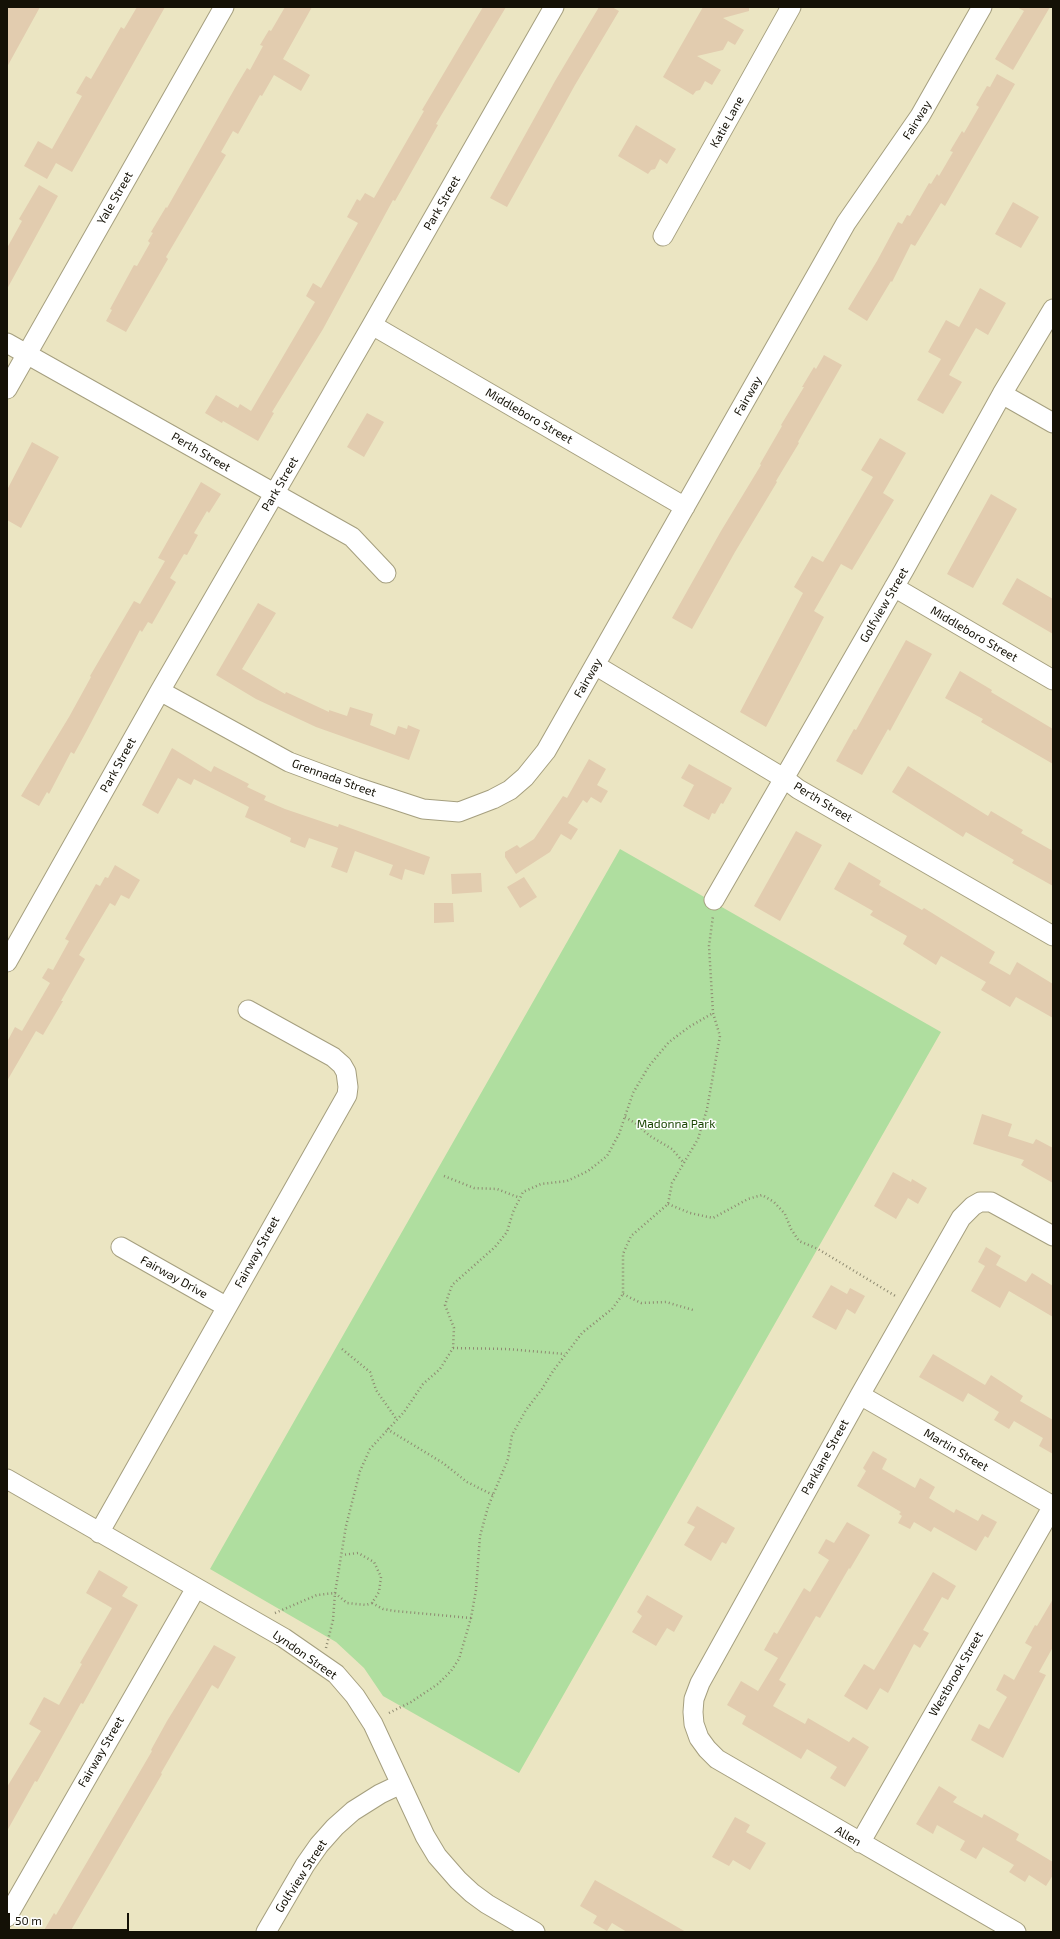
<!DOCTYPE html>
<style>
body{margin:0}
#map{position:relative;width:1060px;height:1939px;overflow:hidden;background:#ebe5c2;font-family:"Exo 2",sans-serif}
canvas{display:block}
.frame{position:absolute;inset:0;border:8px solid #141106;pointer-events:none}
.scale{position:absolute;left:8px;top:1913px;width:121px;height:18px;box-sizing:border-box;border:2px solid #141106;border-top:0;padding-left:5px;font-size:12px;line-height:14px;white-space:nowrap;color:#141106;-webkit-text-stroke:3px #fff;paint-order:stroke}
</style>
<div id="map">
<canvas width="1060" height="1939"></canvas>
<div class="frame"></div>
<div class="scale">50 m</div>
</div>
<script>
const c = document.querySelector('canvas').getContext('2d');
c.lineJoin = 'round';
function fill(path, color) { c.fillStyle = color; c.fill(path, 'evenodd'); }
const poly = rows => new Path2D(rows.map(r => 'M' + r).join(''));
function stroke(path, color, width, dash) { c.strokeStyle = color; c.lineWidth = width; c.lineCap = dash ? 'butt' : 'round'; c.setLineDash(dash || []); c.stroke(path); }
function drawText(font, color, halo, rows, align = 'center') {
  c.font = font + ' "Exo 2",sans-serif'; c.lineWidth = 3; c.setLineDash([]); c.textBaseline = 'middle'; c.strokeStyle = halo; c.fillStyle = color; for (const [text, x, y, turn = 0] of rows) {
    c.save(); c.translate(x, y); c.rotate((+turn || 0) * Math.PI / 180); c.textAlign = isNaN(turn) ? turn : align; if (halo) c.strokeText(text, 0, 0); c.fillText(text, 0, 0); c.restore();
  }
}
fill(poly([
 [620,849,941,1032,519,1773,383,1696,364,1668,336,1642,210,1569]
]), '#afde9f');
fill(poly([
 [7,7,40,7,7,67],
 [137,7,165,7,72,172,56,163,47,179,24,166,38,141,52,149,82,96,76,93,86,76,91,79,121,27,124,29],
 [285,7,312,7,283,59,310,75,301,91,274,75,262,96,260,95,238,134,233,131,221,152,226,155,166,257,168,259,126,332,106,321,112,310,110,309,134,265,137,266,150,243,148,241,153,233,151,232,166,207,167,208,235,88,247,68,250,70,263,46,260,45,269,30,271,31],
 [483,7,506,7,436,124,438,125,395,201,393,200,323,329,272,412,274,413,258,441,223,421,222,423,205,413,216,395,238,408,240,404,251,411,315,302,306,296,313,283,321,288,358,223,347,217,357,199,360,201,365,193,374,198,424,111,422,110],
 [599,7,612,7,619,11,575,85,507,207,490,198,555,81],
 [703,7,749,7,749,11,723,18,744,30,735,45,728,41,723,50,697,56,721,70,712,85,705,81,700,90,696,91,693,95,663,77],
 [1017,7,1050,7,1013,70,995,59,1024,11],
 [997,74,1015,84,945,206,941,203,915,246,911,244,892,282,891,281,867,321,848,309,877,261,898,222,902,224,907,215,910,216,929,183,931,184,937,174,939,176,953,152,950,151,962,131,964,133,979,107,976,105,987,86,990,87],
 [636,125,676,149,667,164,660,159,655,169,651,170,648,174,618,156],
 [39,185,58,196,7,289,7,248,22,221,19,219],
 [1013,202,1039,217,1021,248,995,234],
 [980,288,1006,303,988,335,976,328,949,375,962,382,943,414,917,400,941,359,928,352,946,320,959,327],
 [824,355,842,365,798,442,799,443,776,481,777,482,735,552,692,629,672,618,721,531,761,465,760,464,782,426,781,425,804,387,802,387,814,367,816,369],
 [367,413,384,422,364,457,347,447],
 [880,438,906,453,883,493,894,500,852,570,841,564,814,611,824,617,766,727,740,712,803,593,794,587,812,556,823,562,873,477,861,470],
 [32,442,59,457,21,528,7,520,7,490],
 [201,482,221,494,209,513,207,511,194,533,198,535,187,555,184,554,170,578,176,582,152,624,148,622,142,632,140,630,85,734,74,754,71,752,49,794,47,792,39,806,21,796,69,717,91,677,90,676,134,601,140,604,165,561,158,558],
 [991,494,1017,509,973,588,947,574],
 [1017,578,1053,599,1053,634,1002,604],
 [258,603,276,613,242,669,285,694,286,692,329,712,329,710,347,716,350,707,373,714,370,725,395,735,398,726,407,729,408,725,420,730,409,760,316,727,256,699,216,675],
 [906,640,932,654,890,731,888,729,862,775,836,761,854,729,856,730],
 [960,671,992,690,991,692,1053,729,1053,764,981,722,983,719,945,698],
 [172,748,211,772,214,766,249,784,247,787,266,796,264,800,285,809,338,827,339,824,430,857,424,875,405,869,402,880,389,875,393,865,355,851,347,873,331,867,338,848,309,838,305,848,290,842,291,838,245,817,249,807,194,779,191,785,178,778,158,814,142,805],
 [589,759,606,769,597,785,608,791,601,803,591,797,587,803,583,800,568,823,578,829,571,840,561,834,550,852,516,874,505,857,505,852,517,845,520,848,534,839,563,796,567,798],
 [689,764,732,788,723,804,721,803,715,814,712,813,709,820,683,806,694,785,681,778],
 [908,766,988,816,991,811,1023,830,1021,833,1053,851,1053,886,1012,863,1014,860,966,832,963,837,892,792],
 [796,831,822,845,780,921,754,906],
 [849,862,881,881,879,885,922,910,924,908,995,952,989,963,1010,975,1017,962,1053,984,1053,1018,1016,997,1010,1007,981,990,986,982,941,956,936,965,903,944,907,936,870,915,873,911,834,889],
 [115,865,140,880,129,899,121,895,115,906,110,903,79,955,85,959,61,1001,63,1001,43,1035,36,1031,7,1081,7,1042,15,1027,22,1031,50,983,42,978,48,968,53,970,69,941,65,939,96,884,100,886,105,877,108,878],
 [481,873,482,892,452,894,451,874],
 [524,877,537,897,520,908,507,887],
 [434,903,453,903,454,922,434,923],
 [982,1114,1012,1124,1008,1136,1033,1144,1036,1139,1053,1148,1053,1183,1021,1165,1024,1160,973,1144],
 [893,1172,911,1182,912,1179,927,1188,918,1204,908,1198,896,1219,874,1206],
 [986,1247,1001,1256,996,1265,1026,1282,1032,1273,1053,1286,1053,1317,1009,1291,1000,1308,971,1291,985,1266,978,1262],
 [831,1285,847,1294,850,1288,865,1296,855,1314,847,1309,836,1330,812,1317],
 [933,1354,985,1385,991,1375,1023,1396,1020,1401,1053,1420,1053,1454,1039,1446,1043,1438,1014,1421,1009,1429,994,1420,999,1412,968,1393,963,1402,919,1377],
 [873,1451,887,1459,882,1469,915,1488,920,1478,935,1487,929,1498,954,1513,956,1509,978,1521,982,1514,997,1522,988,1538,985,1536,976,1551,934,1527,931,1532,914,1522,910,1529,898,1523,902,1516,899,1514,901,1512,857,1486,866,1471,863,1468],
 [697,1506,735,1528,726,1544,722,1542,711,1561,684,1545,695,1527,687,1523],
 [847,1522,870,1535,850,1569,849,1568,820,1618,816,1616,779,1680,786,1684,773,1706,805,1724,808,1718,849,1742,853,1737,869,1747,845,1787,830,1778,837,1767,807,1749,801,1759,742,1724,746,1716,727,1705,741,1681,758,1691,778,1658,764,1650,774,1632,777,1634,804,1588,810,1592,829,1560,818,1553,826,1539,834,1543],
 [99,1570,128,1587,122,1596,138,1605,83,1704,81,1703,37,1782,35,1781,7,1831,7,1787,41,1731,29,1724,44,1697,59,1705,82,1664,80,1663,112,1608,86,1593],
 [933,1572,956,1586,948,1600,942,1597,923,1630,929,1633,920,1648,914,1644,888,1693,880,1688,867,1710,844,1696,864,1664,874,1670],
 [647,1595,683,1616,674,1632,667,1628,656,1646,632,1632,642,1616,637,1612],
 [1053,1599,1053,1647,1039,1672,1046,1675,1003,1758,971,1740,979,1724,989,1729,1007,1697,996,1690,1004,1674,1014,1680,1032,1647,1025,1643,1035,1625,1037,1626],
 [214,1645,236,1657,218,1689,212,1685,161,1773,162,1774,70,1932,43,1932,54,1913,56,1915,152,1751,151,1750,167,1721],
 [939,1786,957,1797,953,1802,982,1818,984,1814,1019,1834,1016,1840,1053,1862,1053,1875,1046,1886,1029,1875,1025,1882,1009,1872,1014,1865,983,1847,976,1859,960,1850,965,1841,937,1825,933,1834,916,1824],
 [735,1817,750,1825,746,1832,766,1843,750,1870,733,1860,729,1866,712,1857],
 [595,1880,634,1902,686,1932,627,1932,612,1923,607,1931,593,1923,597,1916,580,1906]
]), '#e2ccaf');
const street = poly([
 [663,236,791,7],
 [372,325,685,507],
 [7,343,352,537,386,573],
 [7,389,224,7],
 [1002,394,1053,423],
 [894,587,1053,680],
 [595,665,785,779,798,789,1053,936],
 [160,691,289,762,356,787,423,809,459,812,493,799,510,790,525,777,546,751,846,223,920,116,982,7],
 [714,900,904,570,1002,394,1053,309],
 [7,962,160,691,372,325,554,7],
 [121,1247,227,1307],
 [860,1395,1053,1506],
 [7,1479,284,1638,336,1674,355,1696,373,1724,425,1836,437,1856,458,1880,472,1893,487,1904,535,1932],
 [99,1533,347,1095,348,1087,346,1072,342,1065,333,1057,248,1010],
 [860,1843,1053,1506],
 [7,1917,196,1588],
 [266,1932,305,1865,319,1845,335,1827,353,1811,380,1794,401,1784],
 [1016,1932,717,1759,707,1749,699,1738,694,1724,693,1712,694,1699,700,1683,860,1395,961,1218,973,1206,980,1202,991,1202,1053,1236]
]);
stroke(street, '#a59f7f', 21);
stroke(poly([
 [625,1117,635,1123,650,1136,672,1149,684,1163],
 [444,1176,474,1188,497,1189,520,1198],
 [668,1204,690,1213,713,1218,748,1199,762,1195,774,1202,785,1214,791,1229,799,1241,818,1249,897,1297],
 [623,1294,641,1303,666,1302,693,1310],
 [453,1348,507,1349,565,1354],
 [342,1349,370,1372,376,1390,397,1420],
 [387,1429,443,1463,467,1482,493,1495],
 [372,1603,383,1609,395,1611,471,1618],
 [275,1613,317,1595,335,1593,347,1603,366,1605,372,1603,379,1592,381,1577,374,1562,358,1553,342,1555],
 [326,1648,333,1620,335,1593,346,1526,360,1471,370,1449,404,1412,423,1384,440,1369,453,1348,454,1328,445,1305,452,1285,495,1247,507,1232,513,1212,523,1192,541,1184,567,1181,588,1171,607,1156,619,1134,633,1093,649,1066,669,1042,689,1027,713,1013],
 [389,1713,411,1702,438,1684,451,1671,459,1659,471,1618,476,1590,480,1536,488,1507,508,1459,512,1435,526,1410,542,1389,553,1371,582,1333,612,1309,623,1294,623,1254,631,1236,668,1204,672,1183,698,1139,707,1109,720,1036,713,1013,709,946,713,916]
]), '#8e8a71', 2.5, [1, 3]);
stroke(street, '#fff', 19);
drawText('12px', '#141106', '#fff', [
 ["Fairway",917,120,-58],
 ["Katie Lane",727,122,-61],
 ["Yale Street",115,198,-60],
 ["Park Street",442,203,-60],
 ["Fairway",748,396,-60],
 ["Middleboro Street",529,416,30],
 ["Perth Street",201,452,30],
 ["Park Street",280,484,-60],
 ["Golfview Street",884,605,-60],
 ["Middleboro Street",974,634,30],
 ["Fairway",588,678,-60],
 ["Park Street",118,765,-61],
 ["Grennada Street",334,778,20],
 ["Perth Street",823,802,31],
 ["Fairway Street",257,1252,-61],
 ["Fairway Drive",174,1277,29],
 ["Martin Street",956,1450,30],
 ["Parklane Street",825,1457,-61],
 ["Lyndon Street",305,1655,35],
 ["Westbrook Street",956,1674,-60],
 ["Fairway Street",101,1752,-60],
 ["Allen",848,1836,30],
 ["Golfview Street",301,1876,-57]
]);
drawText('12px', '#1c4705', '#fff', [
 ["Madonna Park",676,1124]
]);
</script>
